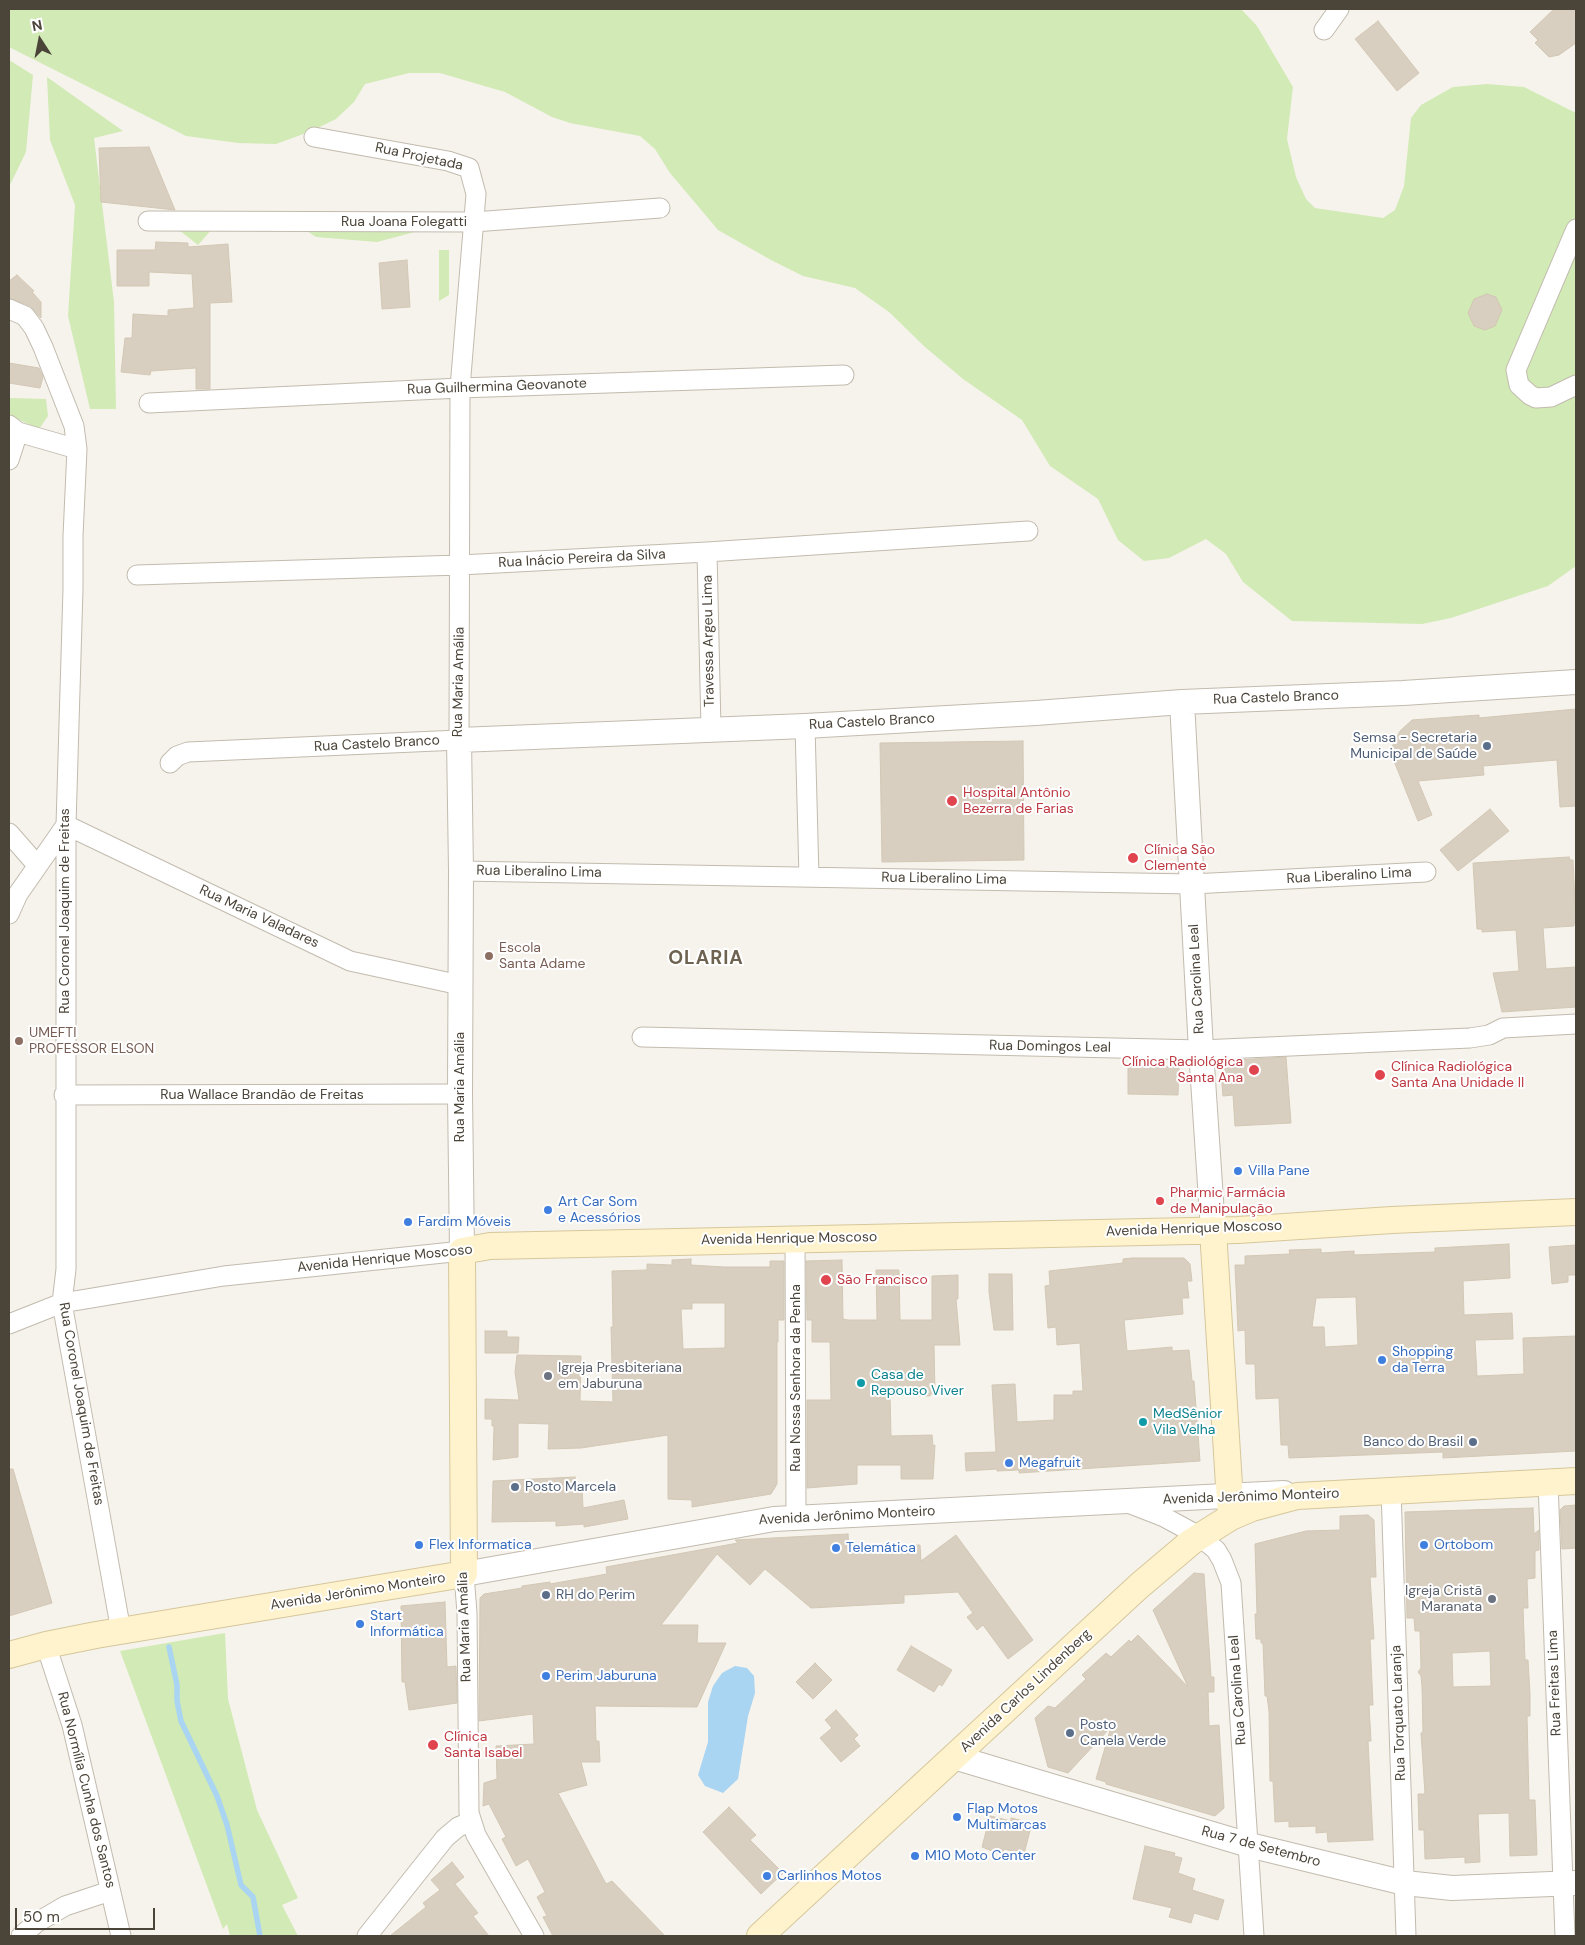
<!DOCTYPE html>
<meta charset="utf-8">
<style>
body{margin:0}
#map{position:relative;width:1585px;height:1945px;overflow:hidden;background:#f6f3ec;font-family:"DM Sans",sans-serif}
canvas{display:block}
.frame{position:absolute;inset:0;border:10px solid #4b4439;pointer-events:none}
.north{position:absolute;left:15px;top:15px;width:50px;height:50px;-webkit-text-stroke:4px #fff;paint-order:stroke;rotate:349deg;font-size:14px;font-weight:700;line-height:20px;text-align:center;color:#4b4439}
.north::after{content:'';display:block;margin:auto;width:18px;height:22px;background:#4b4439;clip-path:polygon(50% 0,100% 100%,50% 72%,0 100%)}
.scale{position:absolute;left:15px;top:1908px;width:140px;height:22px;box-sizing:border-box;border:2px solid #4b4439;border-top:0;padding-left:6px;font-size:15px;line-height:18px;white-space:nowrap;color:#4b4439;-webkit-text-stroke:4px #fff;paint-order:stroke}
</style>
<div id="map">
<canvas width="1585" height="1945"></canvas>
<div class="frame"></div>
<div class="north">N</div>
<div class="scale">50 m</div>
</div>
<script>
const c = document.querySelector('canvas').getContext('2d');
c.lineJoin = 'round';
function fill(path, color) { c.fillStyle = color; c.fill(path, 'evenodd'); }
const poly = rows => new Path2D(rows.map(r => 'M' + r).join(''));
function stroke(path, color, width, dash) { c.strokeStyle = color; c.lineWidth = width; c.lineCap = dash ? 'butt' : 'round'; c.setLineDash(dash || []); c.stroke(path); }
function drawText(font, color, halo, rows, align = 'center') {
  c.font = font + ' "DM Sans",sans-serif'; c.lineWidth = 4; c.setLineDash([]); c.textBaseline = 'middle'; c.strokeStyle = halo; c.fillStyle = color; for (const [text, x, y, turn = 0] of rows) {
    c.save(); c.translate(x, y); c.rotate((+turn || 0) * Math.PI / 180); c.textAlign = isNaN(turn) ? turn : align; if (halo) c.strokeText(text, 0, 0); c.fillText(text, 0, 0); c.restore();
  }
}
fill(poly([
 [9,9,1241,9,1257,26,1293,87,1287,139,1296,177,1306,199,1315,208,1383,218,1395,210,1404,186,1411,118,1421,105,1453,87,1487,84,1524,87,1576,113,1576,566,1548,586,1451,618,1422,624,1292,621,1243,582,1226,554,1206,539,1169,558,1144,561,1118,540,1098,499,1050,466,1022,420,963,379,925,347,889,312,855,288,803,276,771,260,718,230,670,173,655,149,640,136,570,123,552,117,505,92,440,73,409,73,365,84,354,102,336,119,309,132,276,144,238,143,186,136,9,47],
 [9,60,33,75,26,152,9,187],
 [47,77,123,131,94,138,114,302,116,409,90,409,68,316,75,205,50,140],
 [301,227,426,229,377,242,316,237],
 [213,228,198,245,179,230],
 [439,250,449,250,449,295,439,301],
 [9,398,46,399,48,416,39,429,9,415],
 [225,1633,228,1699,257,1810,298,1898,282,1905,298,1936,230,1936,227,1924,223,1929,120,1651]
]), '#d2eab5');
fill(poly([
 [735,1666,747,1668,754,1676,755,1693,748,1716,738,1779,723,1793,705,1786,698,1775,708,1742,708,1702,713,1686,722,1673]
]), '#a9d4f2');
stroke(poly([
 [169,1647,177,1685,177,1701,181,1721,217,1796,227,1825,241,1885,253,1897,260,1936]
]), '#a9d4f2', 5.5);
const building = poly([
 [1554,9,1576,9,1576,43,1559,55,1549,57,1535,43,1538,40,1530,32,1554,9],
 [1378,21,1419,73,1397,91,1355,39,1378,21],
 [149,147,175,210,101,202,99,148,149,147],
 [156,242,188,243,188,247,228,244,232,302,210,303,210,389,196,389,196,368,151,371,150,375,121,372,125,338,132,338,133,314,168,316,168,310,194,308,192,274,149,272,149,286,117,286,117,250,155,250,156,242],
 [407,260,410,307,382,309,379,263,407,260],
 [17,275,34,291,32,292,41,302,41,318,30,306,9,298,9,281,17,275],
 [1487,294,1496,297,1502,310,1495,326,1485,330,1474,326,1468,313,1474,299,1487,294],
 [9,363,39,368,43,377,40,388,9,383,9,363],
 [1576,709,1576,806,1560,807,1557,760,1483,766,1484,775,1418,781,1432,815,1418,821,1390,751,1400,731,1412,720,1479,715,1479,718,1576,709],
 [1023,741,1024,860,882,862,880,743,1023,741],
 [1490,809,1509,831,1458,871,1440,850,1490,809],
 [1569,857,1570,860,1573,860,1576,923,1574,923,1574,926,1543,928,1546,969,1576,967,1576,1007,1502,1012,1493,973,1519,971,1516,930,1482,932,1482,929,1477,929,1473,863,1569,857],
 [1286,1057,1291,1123,1235,1126,1233,1095,1223,1096,1220,1061,1286,1057],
 [1128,1066,1179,1067,1178,1095,1128,1094,1128,1066],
 [1509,1244,1510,1278,1463,1281,1464,1315,1512,1313,1513,1339,1475,1340,1477,1376,1524,1374,1523,1338,1576,1336,1576,1451,1443,1458,1443,1452,1289,1458,1288,1445,1281,1445,1279,1398,1256,1399,1255,1364,1246,1364,1245,1330,1238,1331,1235,1265,1245,1265,1245,1256,1290,1254,1289,1250,1321,1249,1321,1253,1354,1251,1354,1255,1435,1252,1435,1248,1509,1244],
 [1356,1297,1358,1345,1325,1347,1324,1327,1312,1327,1316,1298,1356,1297],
 [1576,1245,1576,1275,1568,1275,1568,1282,1552,1284,1549,1247,1576,1245],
 [1132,1258,1184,1258,1190,1264,1192,1281,1187,1281,1189,1298,1182,1298,1183,1314,1124,1320,1127,1351,1172,1347,1172,1351,1189,1350,1192,1381,1194,1381,1200,1461,1019,1473,1019,1470,997,1471,997,1469,966,1471,965,1453,996,1452,992,1385,1015,1384,1017,1422,1054,1420,1054,1395,1073,1395,1073,1391,1083,1391,1080,1343,1057,1345,1056,1327,1048,1328,1045,1286,1050,1285,1049,1271,1123,1263,1123,1259,1132,1258],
 [691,1259,691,1265,724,1267,770,1267,770,1261,784,1261,784,1320,778,1320,778,1342,777,1342,777,1484,771,1494,692,1507,692,1500,668,1499,668,1435,581,1448,548,1449,549,1424,518,1423,518,1457,493,1460,494,1426,492,1426,492,1419,485,1419,485,1399,519,1400,515,1372,517,1355,581,1356,580,1401,613,1402,611,1327,613,1327,612,1271,647,1270,647,1264,672,1265,672,1260,691,1259],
 [692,1303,725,1303,725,1348,683,1349,681,1309,692,1309,692,1303],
 [842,1260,843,1319,848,1320,877,1320,876,1270,899,1270,900,1320,932,1320,932,1276,958,1275,958,1299,956,1299,960,1345,934,1345,935,1394,930,1394,930,1396,890,1395,891,1436,932,1435,933,1446,935,1445,933,1479,901,1479,901,1465,857,1465,857,1484,807,1488,807,1400,831,1400,830,1342,812,1342,812,1320,807,1320,806,1261,842,1260],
 [989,1274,1012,1274,1013,1330,994,1330,989,1292,989,1274],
 [485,1331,507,1331,507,1337,519,1337,518,1353,485,1353,485,1331],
 [9,1469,13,1469,52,1603,9,1616,9,1469],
 [575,1477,576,1486,582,1486,583,1508,624,1500,628,1519,584,1527,584,1524,556,1526,556,1521,492,1522,493,1481,575,1477],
 [1576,1505,1576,1548,1562,1549,1560,1510,1564,1506,1576,1505],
 [1533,1508,1534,1534,1539,1530,1539,1550,1535,1551,1535,1578,1527,1579,1528,1608,1523,1608,1525,1660,1528,1660,1530,1694,1530,1716,1527,1716,1529,1800,1535,1800,1537,1855,1510,1856,1509,1813,1478,1814,1480,1862,1465,1863,1465,1857,1425,1859,1424,1830,1419,1830,1418,1794,1425,1794,1421,1733,1423,1732,1422,1687,1421,1676,1418,1672,1421,1668,1420,1631,1415,1631,1414,1618,1407,1618,1405,1512,1533,1508],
 [1490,1651,1491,1686,1453,1687,1452,1653,1490,1651],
 [1368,1515,1374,1520,1376,1577,1370,1577,1374,1639,1370,1639,1373,1705,1369,1705,1371,1741,1368,1741,1373,1840,1328,1842,1327,1832,1316,1833,1316,1826,1289,1827,1289,1821,1275,1822,1273,1781,1270,1781,1269,1711,1267,1696,1265,1696,1263,1643,1261,1643,1261,1639,1256,1639,1255,1614,1257,1614,1255,1544,1306,1531,1340,1530,1340,1516,1368,1515],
 [848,1534,849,1548,920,1545,921,1561,956,1535,1033,1640,1008,1659,983,1625,977,1630,967,1617,973,1613,958,1592,904,1595,904,1603,811,1608,765,1569,750,1585,717,1554,661,1625,698,1625,697,1643,726,1643,697,1707,595,1706,596,1741,599,1741,600,1762,581,1762,587,1785,558,1793,606,1884,612,1881,665,1936,553,1936,543,1917,547,1916,537,1897,545,1892,528,1859,516,1866,502,1839,506,1837,489,1804,483,1806,484,1783,497,1779,496,1746,534,1744,533,1714,479,1721,480,1598,484,1594,522,1588,522,1586,550,1582,550,1584,607,1574,606,1567,738,1543,735,1540,848,1534],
 [1194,1573,1204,1574,1211,1677,1214,1677,1214,1692,1208,1692,1209,1726,1219,1725,1224,1808,1215,1816,1106,1784,1106,1782,1096,1779,1111,1727,1068,1773,1048,1767,1035,1718,1048,1706,1055,1708,1086,1679,1082,1675,1106,1653,1111,1657,1129,1640,1131,1642,1138,1635,1188,1687,1153,1610,1194,1573],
 [445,1602,447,1667,456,1666,457,1703,409,1710,405,1682,402,1682,401,1606,445,1602],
 [911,1646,952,1670,942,1686,939,1684,934,1692,897,1670,911,1646],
 [815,1663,832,1680,813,1699,796,1682,815,1663],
 [836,1710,858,1735,854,1739,860,1746,841,1762,820,1738,832,1728,825,1720,836,1710],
 [729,1807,756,1835,750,1840,783,1873,761,1894,703,1832,729,1807],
 [990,1816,1011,1821,1011,1818,1032,1823,1024,1854,1004,1849,1002,1855,982,1847,990,1816],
 [1145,1846,1175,1853,1174,1856,1182,1858,1178,1873,1195,1879,1192,1890,1224,1900,1218,1920,1194,1913,1191,1923,1169,1917,1172,1908,1133,1899,1145,1846],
 [452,1862,464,1877,455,1884,478,1913,473,1916,489,1936,390,1936,426,1907,423,1903,440,1890,431,1880,452,1862]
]);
fill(building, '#d8cfc1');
stroke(building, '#d3c7b4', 1);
const minor = poly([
 [1324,30,1339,9],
 [148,221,474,222,660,208],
 [1576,229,1516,370,1519,385,1530,395,1536,398,1551,397,1576,385],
 [9,309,25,316,34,328,43,347,74,426,77,449,73,536,73,589,66,825,66,1269,62,1303,121,1631],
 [149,403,460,388,844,375],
 [9,425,18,432,77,449],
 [9,460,18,432],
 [707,552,711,729],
 [137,575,460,565,707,552,1028,531],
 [805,726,809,877],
 [170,763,177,756,188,752,459,740,460,388,476,194,469,168,448,161,314,137],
 [9,833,37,865],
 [461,871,1192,884,1426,872],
 [9,914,18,894,66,825,350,961,460,985],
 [642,1037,1201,1050,1470,1038,1489,1035,1503,1028,1576,1024],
 [64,1095,460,1094],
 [795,1239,796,1517],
 [9,1324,62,1303,224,1276,462,1251],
 [1548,1482,1565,1936],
 [1391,1490,1406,1936],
 [1128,1503,1164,1517,1199,1536,1216,1550,1222,1560,1231,1583,1254,1936],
 [464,1574,467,1613,469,1813,476,1835,534,1936],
 [46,1645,72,1725,121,1936],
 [21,1936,36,1923,65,1906,110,1891],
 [367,1936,445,1838,458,1827,470,1822]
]);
const tertiary = poly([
 [1182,702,1201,1050,1213,1230],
 [462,1251,460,1094,461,871,459,740,805,726,1036,713,1182,702,1403,693,1576,682],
 [464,1574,774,1519,1284,1493],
 [954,1757,1249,1845,1405,1883,1452,1888,1576,1883]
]);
const secondary = poly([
 [1213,1230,1231,1517],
 [9,1655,46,1645,96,1635,464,1574,462,1251,490,1246,1238,1230,1392,1220,1576,1212],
 [760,1936,1139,1586,1191,1542,1231,1517,1252,1508,1297,1496,1576,1481]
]);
stroke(minor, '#c2bbae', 21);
stroke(tertiary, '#c2bbae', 26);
stroke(secondary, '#d6c79b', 28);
stroke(minor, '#fff', 19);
stroke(tertiary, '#fff', 24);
stroke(secondary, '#fff3cd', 26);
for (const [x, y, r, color] of [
 [1487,746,5,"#5c6f8a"],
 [952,801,6,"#e0444e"],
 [1133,858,6,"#e0444e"],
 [489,956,5,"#8d6e63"],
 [19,1041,5,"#8d6e63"],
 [1254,1070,6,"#e0444e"],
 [1380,1075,6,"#e0444e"],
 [1238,1171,5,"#3f7fe0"],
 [1160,1201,5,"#e0444e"],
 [548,1210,5,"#3f7fe0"],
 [408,1222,5,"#3f7fe0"],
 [826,1280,6,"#e0444e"],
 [1382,1360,5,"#3f7fe0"],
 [548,1376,5,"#6b7280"],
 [861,1383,5,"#0f9aa8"],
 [1143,1422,5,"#0f9aa8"],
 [1473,1442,5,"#5c6f8a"],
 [1009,1463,5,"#3f7fe0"],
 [515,1487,5,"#5c6f8a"],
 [419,1545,5,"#3f7fe0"],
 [1424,1545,5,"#3f7fe0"],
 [836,1548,5,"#3f7fe0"],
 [546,1595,5,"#5c6f8a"],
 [1492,1599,5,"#6b7280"],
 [360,1624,5,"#3f7fe0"],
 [546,1676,5,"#3f7fe0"],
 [1070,1733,5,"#5c6f8a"],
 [433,1745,6,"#e0444e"],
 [957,1817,5,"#3f7fe0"],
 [915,1856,5,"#3f7fe0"],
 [767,1876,5,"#3f7fe0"]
]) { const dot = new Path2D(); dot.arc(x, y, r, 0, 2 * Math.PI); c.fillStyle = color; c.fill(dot); stroke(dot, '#fff', 2); }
drawText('14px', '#4b4439', '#fff', [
 ["Rua Projetada",419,157,12],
 ["Rua Joana Folegatti",404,222],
 ["Rua Guilhermina Geovanote",497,387,-2],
 ["Rua Inácio Pereira da Silva",582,559,-3],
 ["Travessa Argeu Lima",709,641,-91],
 ["Rua Maria Amália",459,682,-89],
 ["Rua Castelo Branco",1276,698,-2],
 ["Rua Castelo Branco",872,722,-3],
 ["Rua Castelo Branco",377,744,-3],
 ["Rua Liberalino Lima",539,872,1],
 ["Rua Liberalino Lima",1349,876,-3],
 ["Rua Liberalino Lima",944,879,1],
 ["Rua Coronel Joaquim de Freitas",65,911,-90],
 ["Rua Maria Valadares",259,917,25],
 ["Rua Carolina Leal",1197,979,-93],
 ["Rua Domingos Leal",1050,1047,1],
 ["Rua Maria Amália",460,1087,-90],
 ["Rua Wallace Brandão de Freitas",262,1095],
 ["Avenida Henrique Moscoso",1194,1229,-2],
 ["Avenida Henrique Moscoso",789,1239,-1],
 ["Avenida Henrique Moscoso",385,1259,-6],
 ["Rua Nossa Senhora da Penha",796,1378,-90],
 ["Rua Coronel Joaquim de Freitas",81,1404,80],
 ["Avenida Jerônimo Monteiro",1251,1497,-2],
 ["Avenida Jerônimo Monteiro",847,1516,-3],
 ["Avenida Jerônimo Monteiro",358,1592,-9],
 ["Rua Maria Amália",465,1627,-92],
 ["Rua Freitas Lima",1555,1683,-92],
 ["Rua Carolina Leal",1238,1690,-94],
 ["Avenida Carlos Lindenberg",1026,1691,-43],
 ["Rua Torquato Laranja",1399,1713,-92],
 ["Rua Normília Cunha dos Santos",86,1790,76],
 ["Rua 7 de Setembro",1261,1847,15]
]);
drawText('14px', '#4e5e75', '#fff', [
 ["Semsa - Secretaria",1477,738,"right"],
 ["Municipal de Saúde",1477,754,"right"],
 ["Banco do Brasil",1463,1442,"right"],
 ["Posto Marcela",525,1487],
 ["RH do Perim",556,1595],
 ["Posto",1080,1725],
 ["Canela Verde",1080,1741]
], 'left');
drawText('14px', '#be3a42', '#fff', [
 ["Hospital Antônio",963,793],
 ["Bezerra de Farias",963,809],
 ["Clínica São",1144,850],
 ["Clemente",1144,866],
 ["Clínica Radiológica",1243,1062,"right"],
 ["Santa Ana",1243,1078,"right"],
 ["Clínica Radiológica",1391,1067],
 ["Santa Ana Unidade II",1391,1083],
 ["Pharmic Farmácia",1170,1193],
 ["de Manipulação",1170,1209],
 ["São Francisco",837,1280],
 ["Clínica",444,1737],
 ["Santa Isabel",444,1753]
], 'left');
drawText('14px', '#785e54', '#fff', [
 ["Escola",499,948],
 ["Santa Adame",499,964],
 ["UMEFTI",29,1033],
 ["PROFESSOR ELSON",29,1049]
], 'left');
drawText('14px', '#366cbe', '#fff', [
 ["Villa Pane",1248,1171],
 ["Art Car Som",558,1202],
 ["e Acessórios",558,1218],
 ["Fardim Móveis",418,1222],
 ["Shopping",1392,1352],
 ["da Terra",1392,1368],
 ["Megafruit",1019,1463],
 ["Flex Informatica",429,1545],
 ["Ortobom",1434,1545],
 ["Telemática",846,1548],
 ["Start",370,1616],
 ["Informática",370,1632],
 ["Perim Jaburuna",556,1676],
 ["Flap Motos",967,1809],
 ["Multimarcas",967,1825],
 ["M10 Moto Center",925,1856],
 ["Carlinhos Motos",777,1876]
], 'left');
drawText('14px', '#5b616d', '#fff', [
 ["Igreja Presbiteriana",558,1368],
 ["em Jaburuna",558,1384],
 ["Igreja Cristã",1482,1591,"right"],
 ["Maranata",1482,1607,"right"]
], 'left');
drawText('14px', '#0d838f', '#fff', [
 ["Casa de",871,1375],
 ["Repouso Viver",871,1391],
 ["MedSênior",1153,1414],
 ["Vila Velha",1153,1430]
], 'left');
c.letterSpacing = '1px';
drawText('bold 19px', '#6e6250', '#fff', [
 ["OLARIA",706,959]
]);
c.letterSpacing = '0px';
</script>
